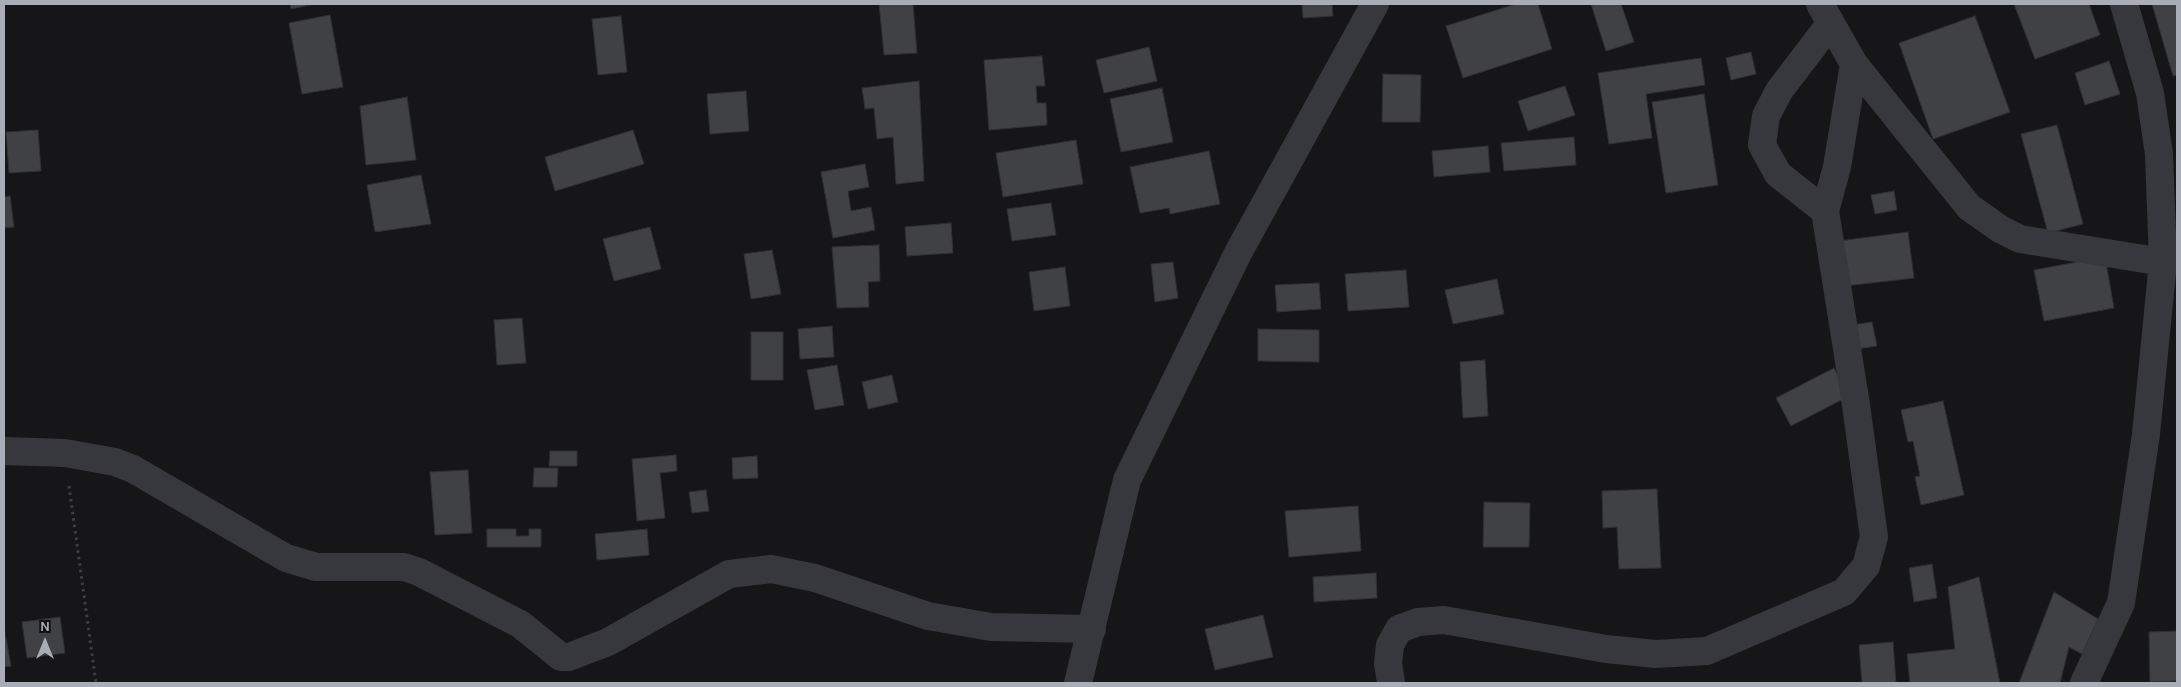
<!DOCTYPE html>
<style>
body{margin:0}
#map{position:relative;width:2181px;height:687px;overflow:hidden;background:#161618;font-family:Karla,sans-serif}
canvas{display:block}
.frame{position:absolute;inset:0;border:5px solid #a8adb8;pointer-events:none}
.north{position:absolute;left:20px;top:617px;width:50px;height:50px;-webkit-text-stroke:4px #111113;paint-order:stroke;rotate:0deg;font-size:14px;font-weight:700;line-height:20px;text-align:center;color:#a8adb8}
.north::after{content:'';display:block;margin:auto;width:18px;height:22px;background:#a8adb8;clip-path:polygon(50% 0,100% 100%,50% 72%,0 100%)}
</style>
<div id="map">
<canvas width="2181" height="687"></canvas>
<div class="frame"></div>
<div class="north">N</div>
</div>
<script>
const c = document.querySelector('canvas').getContext('2d');
c.lineJoin = 'round';
function fill(path, color) { c.fillStyle = color; c.fill(path, 'evenodd'); }
const poly = rows => new Path2D(rows.map(r => 'M' + r).join(''));
function stroke(path, color, width, dash) { c.strokeStyle = color; c.lineWidth = width; c.lineCap = dash ? 'butt' : 'round'; c.setLineDash(dash || []); c.stroke(path); }
const building = poly([
 [290,4,315,4,291,9,290,4],
 [879,4,913,4,917,53,884,55,879,4],
 [1302,4,1332,4,1333,16,1303,18,1302,4],
 [1516,4,1538,4,1552,49,1463,78,1446,26,1516,4],
 [1591,4,1621,4,1634,42,1606,51,1591,4],
 [2014,4,2089,4,2100,35,2035,59,2014,4],
 [2152,4,2177,4,2177,75,2173,76,2152,4],
 [330,15,343,87,302,94,289,23,330,15],
 [621,16,627,72,598,75,592,19,621,16],
 [1975,16,2010,112,1933,139,1899,43,1975,16],
 [1149,47,1157,81,1104,93,1096,60,1149,47],
 [1751,52,1756,74,1731,80,1726,58,1751,52],
 [1042,56,1045,86,1036,86,1037,103,1046,103,1047,125,989,130,984,60,1042,56],
 [1701,58,1705,85,1646,94,1652,138,1609,144,1598,73,1701,58],
 [2109,61,2120,94,2085,105,2075,73,2109,61],
 [1383,74,1421,75,1420,122,1382,122,1383,74],
 [919,81,924,181,896,184,893,137,877,139,874,108,865,109,862,88,919,81],
 [1565,86,1575,115,1528,131,1518,101,1565,86],
 [1162,88,1173,142,1121,152,1110,99,1162,88],
 [746,91,749,131,710,134,707,94,746,91],
 [1704,94,1718,185,1666,193,1652,102,1704,94],
 [407,97,416,160,366,165,360,106,407,97],
 [2057,125,2083,224,2048,233,2021,134,2057,125],
 [38,130,41,171,9,173,6,132,38,130],
 [633,130,644,164,555,191,545,157,633,130],
 [1574,137,1576,165,1504,171,1501,143,1574,137],
 [1076,140,1083,184,1003,197,996,153,1076,140],
 [1488,146,1490,172,1434,177,1432,151,1488,146],
 [1209,151,1220,204,1170,214,1169,208,1140,213,1130,167,1209,151],
 [865,164,869,187,848,191,851,211,871,207,875,230,833,238,821,172,865,164],
 [421,175,431,224,375,232,367,185,421,175],
 [1894,191,1897,210,1875,214,1871,195,1894,191],
 [10,196,14,227,4,228,4,197,10,196],
 [1051,203,1056,235,1012,241,1007,209,1051,203],
 [951,223,953,253,907,256,905,227,951,223],
 [650,227,661,269,614,281,603,239,650,227],
 [1908,232,1914,278,1845,286,1839,241,1908,232],
 [879,245,880,281,868,282,869,307,837,308,832,247,879,245],
 [772,250,781,294,751,299,744,254,772,250],
 [2105,257,2114,308,2044,321,2034,270,2105,257],
 [1173,262,1178,298,1155,302,1151,264,1173,262],
 [1065,267,1070,306,1034,311,1029,272,1065,267],
 [1406,270,1409,307,1348,311,1345,274,1406,270],
 [1497,279,1504,314,1453,324,1445,290,1497,279],
 [1319,283,1321,309,1277,312,1275,285,1319,283],
 [522,318,526,363,497,365,494,320,522,318],
 [1872,322,1877,346,1856,349,1852,325,1872,322],
 [832,326,834,357,800,359,798,329,832,326],
 [1258,329,1319,330,1319,362,1258,361,1258,329],
 [751,332,783,332,783,380,751,380,751,332],
 [1485,360,1488,416,1463,418,1460,362,1485,360],
 [837,365,844,405,815,410,807,370,837,365],
 [1834,368,1849,396,1791,426,1776,398,1834,368],
 [892,375,898,402,868,409,862,382,892,375],
 [1943,401,1964,495,1921,505,1915,477,1920,476,1913,441,1908,442,1901,410,1943,401],
 [550,451,577,451,577,466,549,466,550,451],
 [676,455,677,471,660,473,665,518,637,521,632,459,676,455],
 [757,456,758,478,733,479,732,458,757,456],
 [534,468,558,468,557,487,533,487,534,468],
 [468,470,472,533,435,535,430,472,468,470],
 [1657,489,1661,568,1619,569,1617,527,1603,528,1602,491,1657,489],
 [706,490,709,511,692,513,689,492,706,490],
 [1484,502,1530,503,1529,547,1483,547,1484,502],
 [1358,506,1361,551,1289,557,1285,511,1358,506],
 [487,529,516,529,516,536,529,536,529,529,541,529,541,547,487,547,487,529],
 [647,529,649,555,597,560,595,534,647,529],
 [1932,564,1937,598,1914,602,1909,568,1932,564],
 [1376,573,1377,598,1314,602,1313,577,1376,573],
 [1979,577,2000,683,1910,683,1907,654,1955,649,1948,587,1979,577],
 [2054,592,2098,619,2082,654,2069,647,2060,683,2019,683,2054,592],
 [1263,615,1273,657,1215,670,1205,629,1263,615],
 [60,617,65,653,27,658,22,622,60,617],
 [4,627,11,666,4,667,4,627],
 [2177,631,2177,681,2150,682,2149,632,2177,631],
 [1893,642,1896,683,1862,683,1859,645,1893,642]
]);
fill(building, '#404145');
stroke(building, '#303034', 1);
stroke(poly([
 [69,486,96,683]
]), '#3d3f44', 3, [2.5, 4]);
stroke(poly([
 [1820,4,1854,64,1969,207,2000,229,2020,239,2163,262],
 [1825,211,1778,174,1762,145,1766,116,1779,91,1830,24],
 [4,451,65,453,115,462,133,469,286,558,316,567,404,567,419,572,520,624,561,657,569,657,608,642,729,574,771,569,815,578,928,616,991,627,1092,629],
 [1078,683,1127,480,1238,253,1375,4],
 [1391,683,1388,663,1390,645,1399,629,1418,622,1444,620,1606,649,1656,654,1707,651,1844,592,1866,566,1874,537,1856,405,1825,211,1837,167,1854,64],
 [2084,683,2121,603,2146,434,2163,262,2159,154,2150,93,2124,4]
]), '#37383d', 28);
</script>
